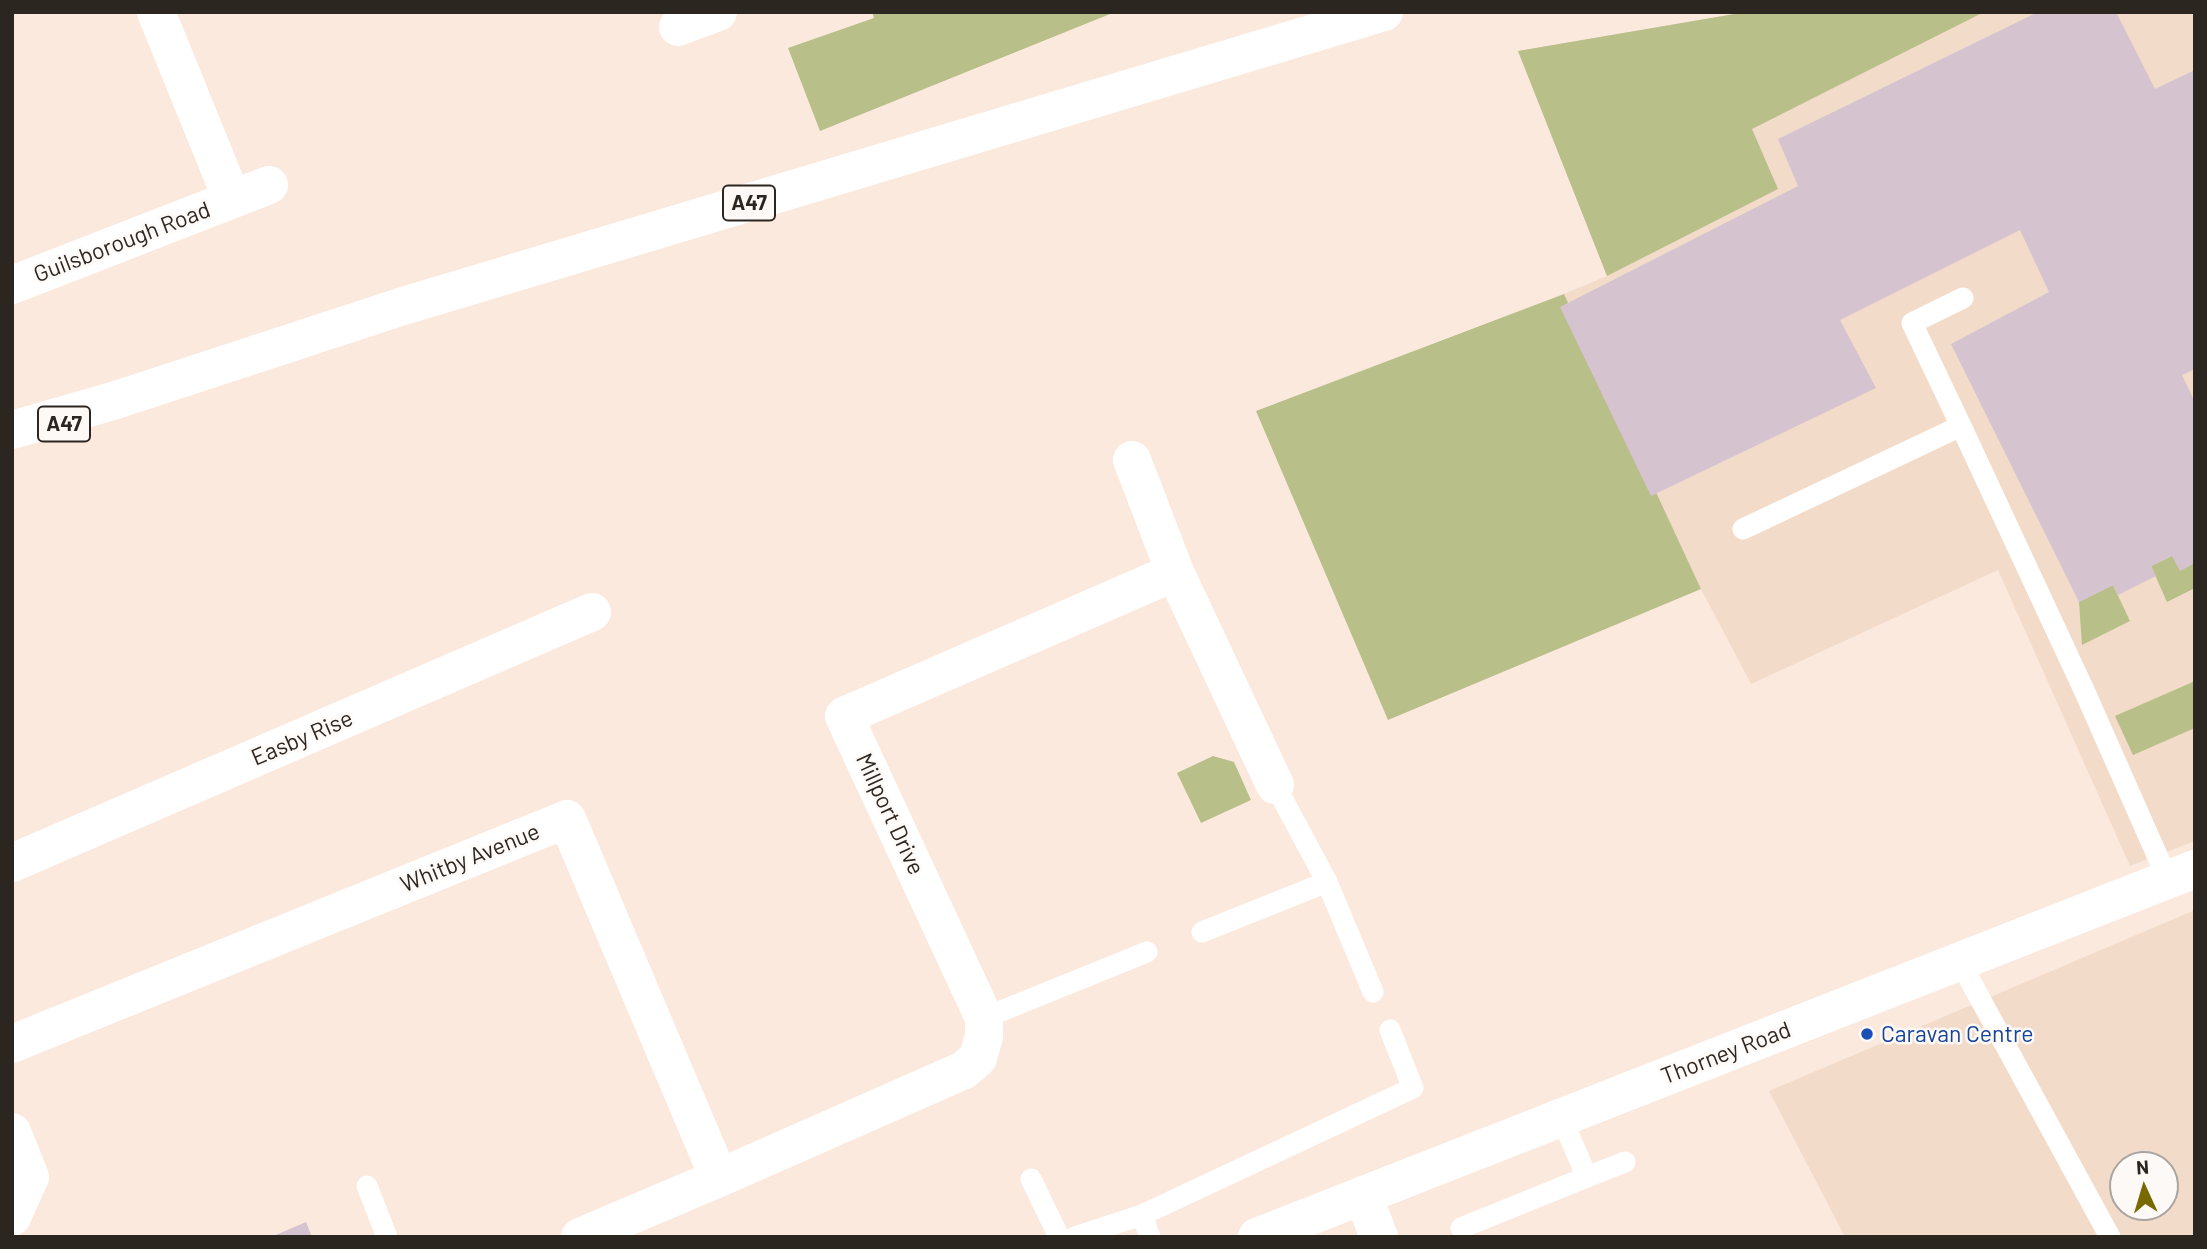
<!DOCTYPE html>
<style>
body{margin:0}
#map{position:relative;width:2207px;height:1249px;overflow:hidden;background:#fbe9dd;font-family:Barlow,sans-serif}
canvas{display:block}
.frame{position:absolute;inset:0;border:14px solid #2c2621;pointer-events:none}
.north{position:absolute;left:2109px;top:1151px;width:70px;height:70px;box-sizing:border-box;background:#fdf9f7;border:2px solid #a9a5a1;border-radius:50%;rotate:356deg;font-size:19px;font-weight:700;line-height:28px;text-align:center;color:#2c2621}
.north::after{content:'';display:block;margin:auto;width:24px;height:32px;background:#786900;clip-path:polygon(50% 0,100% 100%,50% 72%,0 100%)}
</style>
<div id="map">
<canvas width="2207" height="1249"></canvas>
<div class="frame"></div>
<div class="north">N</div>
</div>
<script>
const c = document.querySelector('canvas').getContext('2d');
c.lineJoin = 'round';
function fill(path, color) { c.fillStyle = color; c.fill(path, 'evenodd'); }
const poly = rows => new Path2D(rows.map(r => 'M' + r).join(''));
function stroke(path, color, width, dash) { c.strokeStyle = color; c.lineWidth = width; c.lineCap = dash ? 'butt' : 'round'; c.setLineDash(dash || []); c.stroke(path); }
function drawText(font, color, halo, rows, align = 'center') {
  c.font = font + ' Barlow,sans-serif'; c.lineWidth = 5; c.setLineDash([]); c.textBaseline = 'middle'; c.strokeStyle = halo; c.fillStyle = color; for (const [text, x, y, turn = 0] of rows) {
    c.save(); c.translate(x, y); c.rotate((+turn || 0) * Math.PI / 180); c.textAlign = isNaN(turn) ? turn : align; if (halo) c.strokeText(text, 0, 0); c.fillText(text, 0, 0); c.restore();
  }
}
fill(poly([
 [1746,12,2195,12,2195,841,2130,866,1998,570,1751,684,1701,589,1564,294,1607,276,1518,51],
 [2195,910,2195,1237,1845,1237,1769,1091],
 [2123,1165,2165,1165,2165,1207,2123,1207]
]), '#f3dbca');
fill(poly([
 [872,12,1115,12,820,131,788,48,874,18],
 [1746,12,1984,12,1752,129,1778,189,1607,276,1518,51],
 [1564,294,1701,589,1388,720,1256,411],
 [2172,556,2195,563,2195,588,2167,602,2151,566],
 [2113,585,2130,621,2082,645,2079,602],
 [2195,681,2195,728,2133,755,2115,716],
 [1213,756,1234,762,1251,800,1201,823,1177,773]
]), '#b8bf89');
fill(poly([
 [2038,12,2116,12,2155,89,2195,70,2195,369,2182,375,2195,402,2195,563,2180,571,2172,556,2151,566,2156,576,2118,595,2113,585,2079,602,1951,344,2049,292,2020,230,1840,320,1876,388,1651,496,1560,307,1798,186,1778,139],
 [306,1222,312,1237,271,1237]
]), '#d5c4cf');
stroke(poly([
 [1961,426,1912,323,1963,298],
 [1743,529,1961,426,2084,690,2168,880],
 [1275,785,1327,882,1373,992],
 [1202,932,1327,882],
 [1960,962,2110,1237],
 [984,1018,1147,952],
 [1587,1177,1625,1162],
 [1031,1179,1059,1237],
 [367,1186,387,1237],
 [1142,1215,1150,1237],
 [1461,1228,1587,1177,1561,1117],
 [1075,1237,1142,1215,1413,1088,1390,1030]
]), '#fff', 21);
stroke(poly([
 [156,12,232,199],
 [678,27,718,12],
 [12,285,269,185],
 [1132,460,1175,572],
 [12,863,592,612],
 [12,1044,567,819,719,1178],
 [12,1132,30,1177,12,1217],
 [1363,1195,1379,1237],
 [580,1237,719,1178,964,1070,978,1058,984,1036,984,1018,844,716,1175,572,1275,785]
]), '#fff', 38);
stroke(poly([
 [1257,1237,2195,869]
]), '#fff', 38);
stroke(poly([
 [12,430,116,400,400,307,1384,12]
]), '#fff', 38);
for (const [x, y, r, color] of [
 [1867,1034,7,"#1a4fb4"]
]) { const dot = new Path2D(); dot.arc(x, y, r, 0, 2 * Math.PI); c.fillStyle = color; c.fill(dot); stroke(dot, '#fdf9f7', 2.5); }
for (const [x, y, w] of [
 [749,203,52],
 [64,424,52]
]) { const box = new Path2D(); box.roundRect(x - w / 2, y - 17.5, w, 35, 5); c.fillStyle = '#fdf9f7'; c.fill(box); stroke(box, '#2c2621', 2); }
drawText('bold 21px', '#2c2621', null, [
 ["A47",749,203],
 ["A47",64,424]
]);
drawText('23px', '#2c2621', '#fdf9f7', [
 ["Guilsborough Road",122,242,-21],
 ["Easby Rise",302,738,-23],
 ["Millport Drive",890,814,65],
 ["Whitby Avenue",470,858,-22],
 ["Thorney Road",1726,1053,-21]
]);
drawText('23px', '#164399', '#fdf9f7', [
 ["Caravan Centre",1881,1034]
], 'left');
</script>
